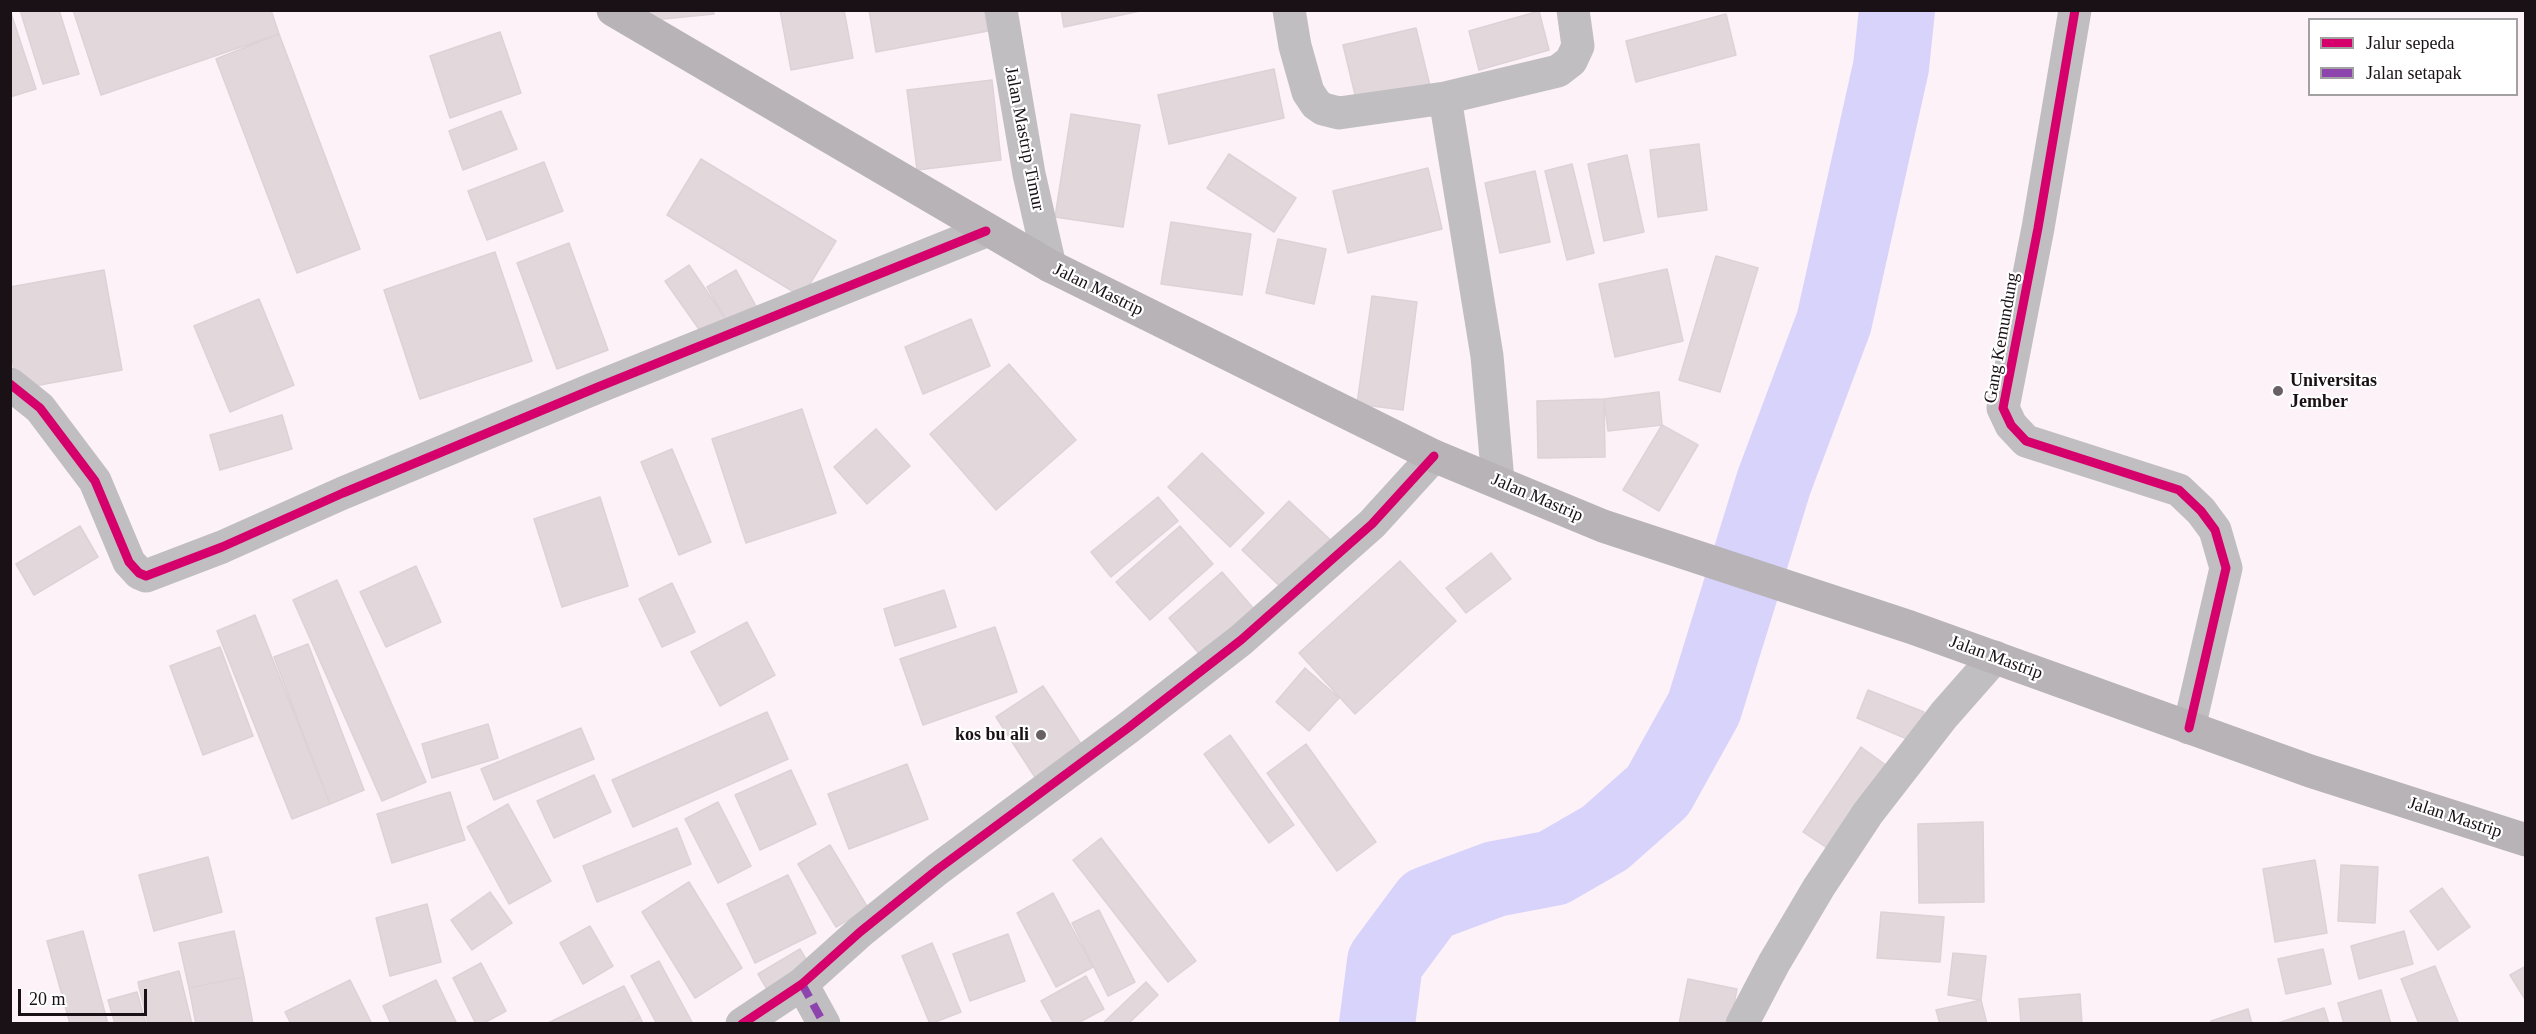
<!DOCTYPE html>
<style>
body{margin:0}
#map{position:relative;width:2536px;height:1034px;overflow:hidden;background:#fcf2f7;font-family:Georgia,serif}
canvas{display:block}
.frame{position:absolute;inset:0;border:12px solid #191115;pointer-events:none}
.legend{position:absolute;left:2308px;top:18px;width:210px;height:78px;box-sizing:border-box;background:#fff;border:2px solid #a3a0a1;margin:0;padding:8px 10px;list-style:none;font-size:18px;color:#191115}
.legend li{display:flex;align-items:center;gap:12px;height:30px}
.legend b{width:30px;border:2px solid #a3a0a1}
.scale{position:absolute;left:18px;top:989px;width:129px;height:27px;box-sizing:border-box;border:3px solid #191115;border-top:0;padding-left:8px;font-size:18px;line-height:21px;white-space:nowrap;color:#191115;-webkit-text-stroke:4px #fff;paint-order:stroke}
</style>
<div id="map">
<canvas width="2536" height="1034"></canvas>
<div class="frame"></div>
<ul class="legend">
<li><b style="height:8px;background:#d6006c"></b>Jalur sepeda</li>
<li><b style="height:8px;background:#8e44ad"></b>Jalan setapak</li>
</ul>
<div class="scale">20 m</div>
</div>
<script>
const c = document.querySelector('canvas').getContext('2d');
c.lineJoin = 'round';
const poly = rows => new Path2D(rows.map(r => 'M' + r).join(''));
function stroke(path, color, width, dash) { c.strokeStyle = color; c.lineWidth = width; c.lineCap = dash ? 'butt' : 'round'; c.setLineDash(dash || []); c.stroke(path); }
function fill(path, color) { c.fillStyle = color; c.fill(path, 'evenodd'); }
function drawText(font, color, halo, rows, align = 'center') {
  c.font = font + ' Georgia,serif'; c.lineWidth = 4.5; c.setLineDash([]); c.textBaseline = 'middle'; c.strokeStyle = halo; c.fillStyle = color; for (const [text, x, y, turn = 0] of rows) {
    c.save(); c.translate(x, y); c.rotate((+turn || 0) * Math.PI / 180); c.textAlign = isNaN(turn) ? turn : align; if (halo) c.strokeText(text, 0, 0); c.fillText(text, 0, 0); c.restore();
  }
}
stroke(poly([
 [1377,1024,1385,962,1428,904,1495,879,1553,868,1605,838,1658,791,1704,708,1774,482,1834,322,1891,67,1897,10]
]), '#d8d3fb', 76);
const building = poly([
 [10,10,36,89,10,97,10,10],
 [20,10,59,10,79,74,43,84,20,10],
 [73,10,271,10,279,34,101,95,73,10],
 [642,10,713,10,714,14,643,21,642,10],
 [780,10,844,10,853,58,791,70,780,10],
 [869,10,984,10,988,31,876,52,869,10],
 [1061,10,1145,10,1064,27,1061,10],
 [1539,11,1549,50,1479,70,1469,31,1539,11],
 [1726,14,1736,55,1636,82,1626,41,1726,14],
 [1416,28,1431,90,1358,107,1343,45,1416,28],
 [500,32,521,93,450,118,430,56,500,32],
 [279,34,360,249,297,273,216,59,279,34],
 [1274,69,1284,118,1169,144,1158,95,1274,69],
 [992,80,1001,160,917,170,907,90,992,80],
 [501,111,517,149,463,170,449,131,501,111],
 [1071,114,1140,125,1123,227,1055,217,1071,114],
 [1699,144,1707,210,1658,217,1650,150,1699,144],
 [1229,154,1296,198,1274,232,1207,188,1229,154],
 [1627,155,1644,232,1604,241,1588,164,1627,155],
 [701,159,836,241,802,297,667,215,701,159],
 [544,162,563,211,487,240,468,191,544,162],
 [1572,164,1594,253,1567,260,1545,171,1572,164],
 [1428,168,1442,229,1348,253,1333,191,1428,168],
 [1535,171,1550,242,1500,253,1485,183,1535,171],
 [1171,222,1251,234,1242,295,1161,284,1171,222],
 [1278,239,1326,249,1314,304,1266,293,1278,239],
 [569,243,608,350,557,369,517,263,569,243],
 [495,252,532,361,420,399,384,290,495,252],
 [1716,256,1758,268,1720,392,1679,380,1716,256],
 [689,265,729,324,703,335,665,281,689,265],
 [1667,269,1683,341,1615,357,1599,284,1667,269],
 [104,270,122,370,18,389,10,349,10,287,104,270],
 [736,270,761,315,729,324,707,287,736,270],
 [1372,296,1417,302,1403,410,1357,404,1372,296],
 [259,299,294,385,230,412,194,326,259,299],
 [971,319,990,366,923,394,905,347,971,319],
 [1009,364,1076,440,996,510,930,434,1009,364],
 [1659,392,1662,425,1608,431,1604,399,1659,392],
 [1604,399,1605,457,1538,458,1537,401,1604,399],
 [802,409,836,513,746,543,712,439,802,409],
 [282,415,292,449,220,470,210,435,282,415],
 [1662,425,1698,445,1659,511,1623,490,1662,425],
 [876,429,910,466,867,504,834,467,876,429],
 [672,449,711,542,679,555,641,462,672,449],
 [1202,453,1264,513,1230,547,1168,487,1202,453],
 [600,497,628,586,562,607,534,519,600,497],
 [1158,497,1178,521,1111,577,1091,552,1158,497],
 [1289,501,1337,546,1289,595,1242,550,1289,501],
 [80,526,98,557,34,595,16,564,80,526],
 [1180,526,1213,564,1150,620,1116,582,1180,526],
 [1491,553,1511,579,1466,613,1446,588,1491,553],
 [1400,561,1456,621,1355,714,1299,653,1400,561],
 [416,566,441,622,386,647,360,592,416,566],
 [1222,572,1254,609,1201,656,1169,618,1222,572],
 [337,580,426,782,382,801,293,600,337,580],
 [672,583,695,632,662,647,639,599,672,583],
 [944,590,956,627,895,646,884,609,944,590],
 [255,615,330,804,292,819,217,631,255,615],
 [747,622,775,675,720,706,691,652,747,622],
 [995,627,1017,692,923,725,900,659,995,627],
 [308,644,364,790,330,804,274,657,308,644],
 [220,647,253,736,203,755,170,666,220,647],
 [1305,668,1339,698,1309,731,1276,702,1305,668],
 [1043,686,1087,753,1040,785,996,717,1043,686],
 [1868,690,1924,712,1912,741,1857,718,1868,690],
 [767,712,788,759,633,827,612,780,767,712],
 [488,724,498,758,432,778,422,744,488,724],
 [581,728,594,759,494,800,481,769,581,728],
 [1230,735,1294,825,1269,843,1204,754,1230,735],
 [1306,744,1376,842,1337,871,1267,773,1306,744],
 [1861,747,1890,768,1833,852,1803,832,1861,747],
 [907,764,928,819,849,849,828,794,907,764],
 [791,770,816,824,760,850,735,795,791,770],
 [594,775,611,812,554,838,537,801,594,775],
 [450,792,465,840,392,863,377,814,450,792],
 [718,802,751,866,718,883,685,819,718,802],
 [508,804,551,881,509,904,467,827,508,804],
 [1983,822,1984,902,1919,903,1918,824,1983,822],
 [677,828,691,864,597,902,583,866,677,828],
 [1101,838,1196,961,1168,982,1073,860,1101,838],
 [830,845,868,908,836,927,798,864,830,845],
 [208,857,222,912,154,931,139,875,208,857],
 [2315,860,2327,933,2275,942,2263,869,2315,860],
 [2341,865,2378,867,2375,923,2338,921,2341,865],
 [788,875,816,933,755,963,727,904,788,875],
 [689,882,742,968,695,998,642,912,689,882],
 [2442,888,2470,927,2438,950,2410,911,2442,888],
 [490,892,512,923,472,950,451,920,490,892],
 [1053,893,1093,967,1056,987,1017,913,1053,893],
 [427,904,441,962,390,976,376,918,427,904],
 [1099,910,1135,982,1108,996,1072,923,1099,910],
 [1881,912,1944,917,1940,962,1877,958,1881,912],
 [590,926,613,966,583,984,560,943,590,926],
 [83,931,108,1024,70,1024,47,941,83,931],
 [234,931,244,977,189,988,179,943,234,931],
 [2404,931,2413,964,2359,979,2351,946,2404,931],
 [1008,934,1025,981,970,1001,953,954,1008,934],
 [932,943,961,1012,930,1024,902,956,932,943],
 [800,949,813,971,771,996,758,974,800,949],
 [2323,949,2331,984,2286,994,2278,959,2323,949],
 [1953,953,1986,956,1981,1000,1948,995,1953,953],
 [659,961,693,1024,657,1024,631,976,659,961],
 [481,963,506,1011,482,1024,476,1024,453,978,481,963],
 [2435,966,2459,1024,2419,1024,2401,979,2435,966],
 [2526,966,2526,1001,2510,975,2526,966],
 [179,971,192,1024,148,1024,138,982,179,971],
 [1086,976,1104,1009,1076,1024,1054,1024,1041,1001,1086,976],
 [244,977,253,1024,196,1024,189,988,244,977],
 [1688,979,1737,989,1730,1024,1679,1024,1688,979],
 [350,980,372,1024,291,1024,285,1012,350,980],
 [436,980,457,1024,391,1024,383,1006,436,980],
 [1146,982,1158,995,1128,1024,1102,1024,1146,982],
 [624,986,640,1017,627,1024,546,1024,624,986],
 [2381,990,2391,1024,2344,1024,2338,1003,2381,990],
 [137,992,146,1024,115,1024,108,1000,137,992],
 [2080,994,2082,1024,2021,1024,2019,999,2080,994],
 [1981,1000,1987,1024,1940,1024,1936,1010,1981,1000],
 [2324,1008,2329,1024,2278,1024,2278,1023,2324,1008],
 [2248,1009,2252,1024,2212,1024,2211,1021,2248,1009],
 [640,1017,643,1024,627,1024,640,1017]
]);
fill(building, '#e2d8db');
stroke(building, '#ddd3d6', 1.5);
stroke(poly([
 [1001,10,1029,174,1050,266],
 [1289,10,1295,46,1308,92,1316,104,1323,109,1339,113,1445,98,1558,71,1571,61,1578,46,1573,10],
 [2075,10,2038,228,2003,408,2011,425,2026,441,2179,490,2201,511,2215,530,2226,568,2189,728],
 [1445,98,1487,356,1498,481],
 [10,384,40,408,95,481,129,562,139,573,146,576,222,547,343,493,598,387,986,231],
 [802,984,824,1024],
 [742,1024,802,984,860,932,938,869,1128,728,1241,640,1372,524,1434,456],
 [1742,1024,1774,963,1819,887,1868,813,1944,715,1995,657]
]), '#c1bec1', 33);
stroke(poly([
 [613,10,1050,266,1434,456,1603,526,1910,627,2310,771,2526,840]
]), '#b7b3b7', 33);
stroke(poly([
 [802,984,824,1024]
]), '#8e44ad', 8, [15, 8]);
stroke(poly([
 [2075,10,2038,228,2003,408,2011,425,2026,441,2179,490,2201,511,2215,530,2226,568,2189,728],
 [10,384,40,408,95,481,129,562,139,573,146,576,222,547,343,493,598,387,986,231],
 [742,1024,802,984,860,932,938,869,1128,728,1241,640,1372,524,1434,456]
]), '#d6006c', 9);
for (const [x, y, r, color] of [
 [2278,391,6,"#686064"],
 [1041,735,6,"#686064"]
]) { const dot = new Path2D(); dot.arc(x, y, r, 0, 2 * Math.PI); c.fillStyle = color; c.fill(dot); stroke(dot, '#fff', 2); }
drawText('18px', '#191115', '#fff', [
 ["Jalan Mastrip Timur",1024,139,79],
 ["Jalan Mastrip",1098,290,26],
 ["Gang Kemundung",2002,338,-80],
 ["Jalan Mastrip",1537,498,23],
 ["Jalan Mastrip",1996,658,20],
 ["Jalan Mastrip",2455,818,18]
]);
drawText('bold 18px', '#191115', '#fff', [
 ["Universitas",2290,381],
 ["Jember",2290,402],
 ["kos bu ali",1029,735,"right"]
], 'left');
</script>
